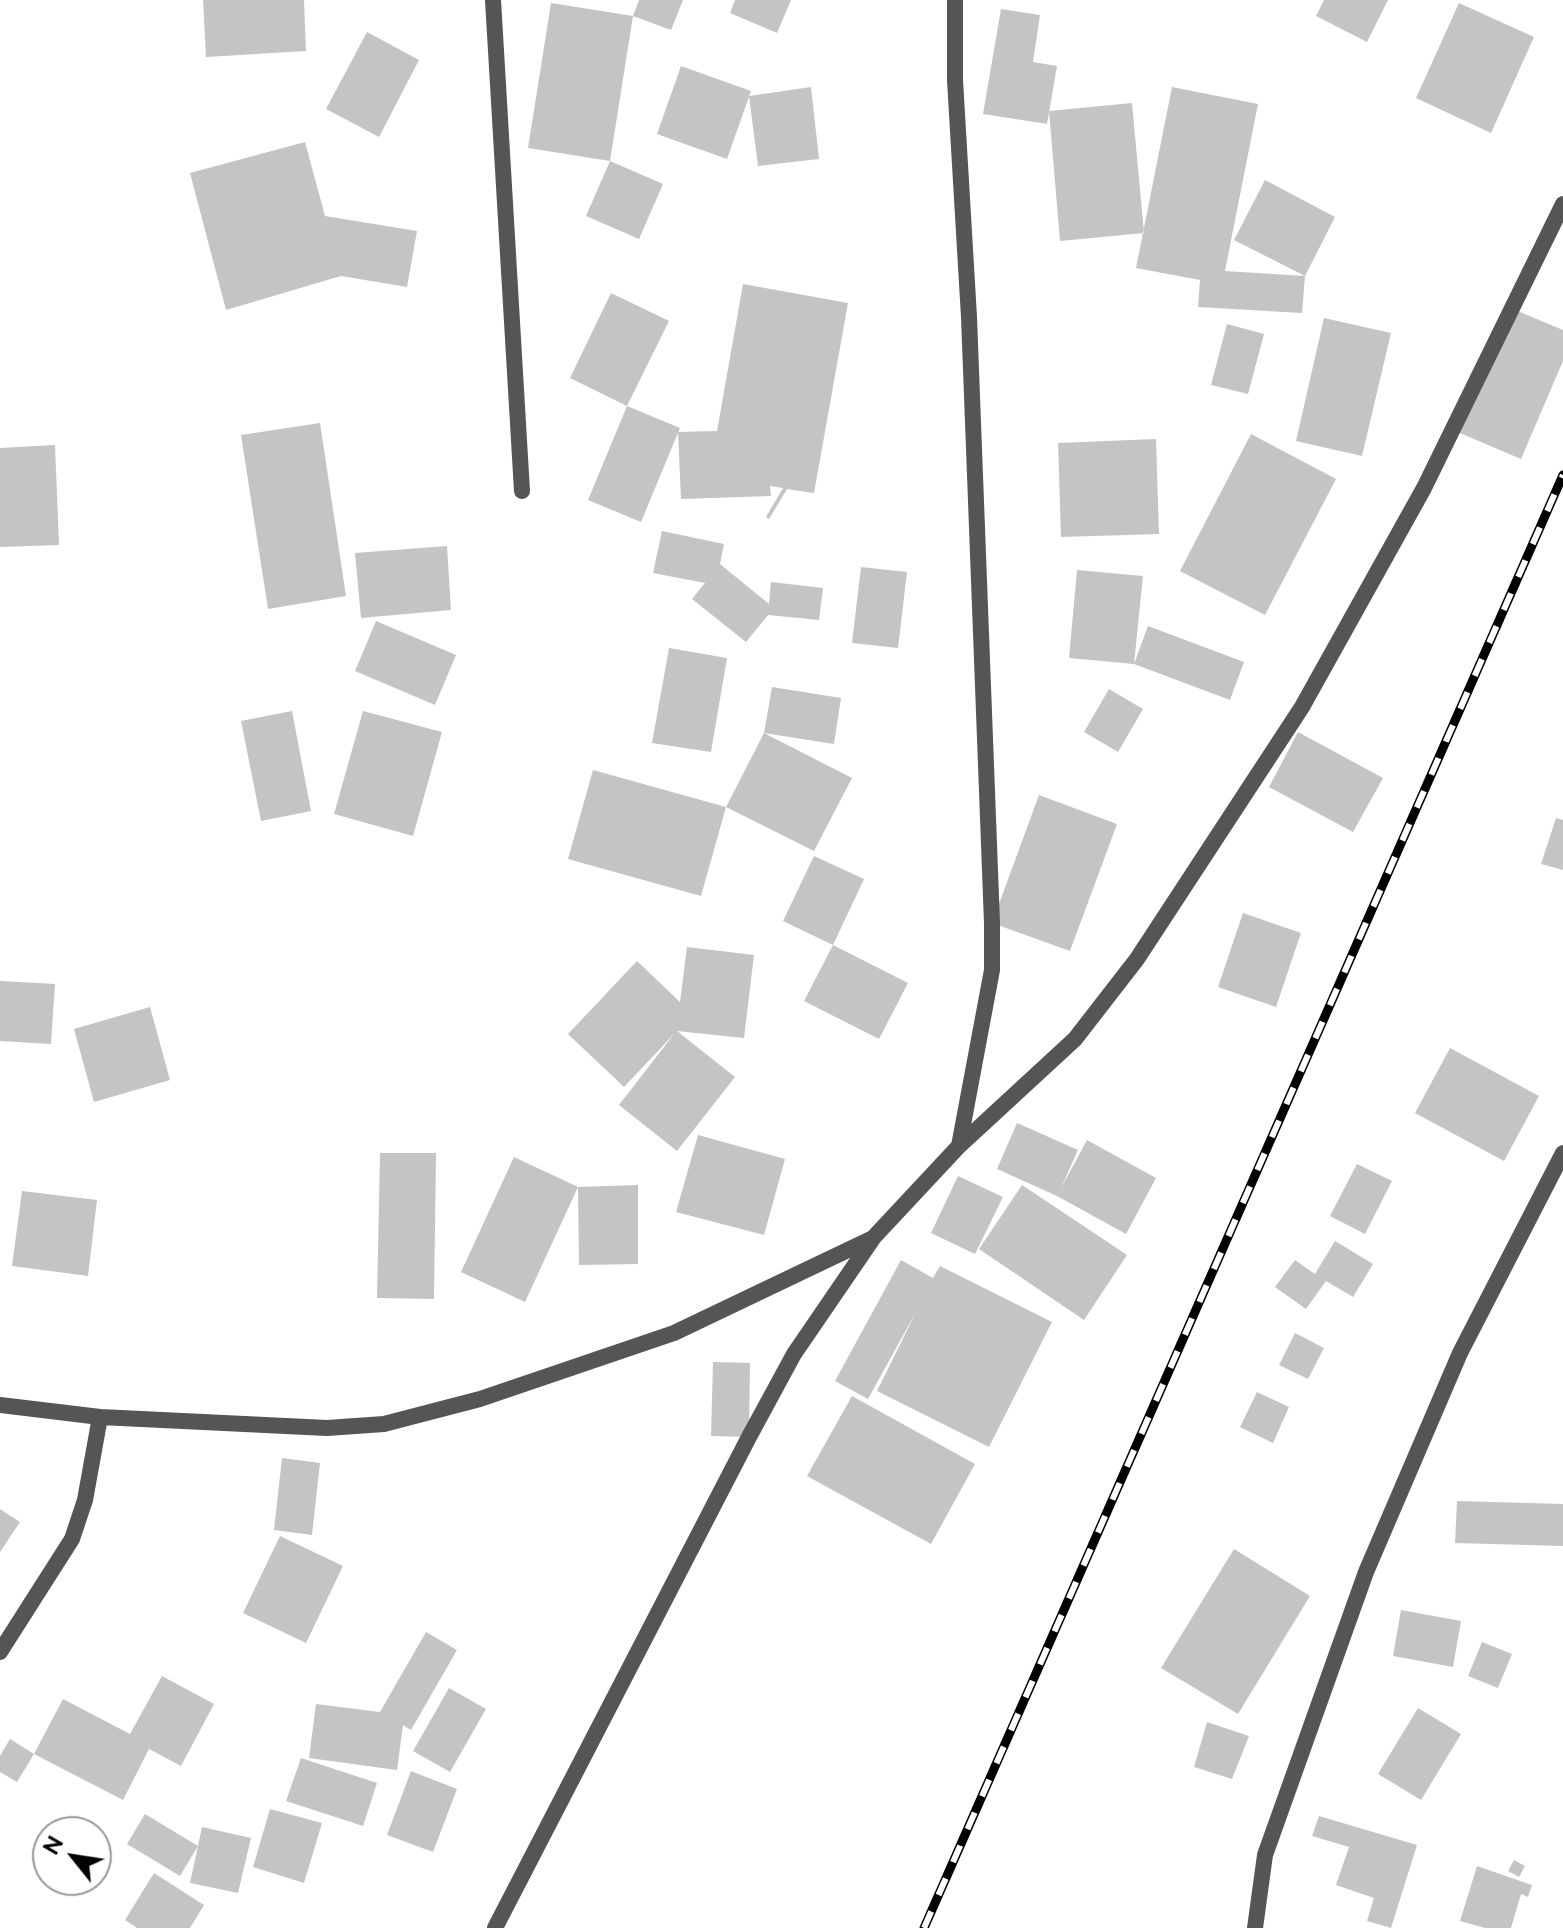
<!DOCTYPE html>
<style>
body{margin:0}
#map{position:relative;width:1563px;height:1928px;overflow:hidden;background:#fff;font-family:Raleway,sans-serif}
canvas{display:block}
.north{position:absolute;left:32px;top:1816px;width:80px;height:80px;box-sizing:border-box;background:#fff;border:2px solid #999;border-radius:50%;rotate:300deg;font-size:22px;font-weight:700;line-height:32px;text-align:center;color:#000}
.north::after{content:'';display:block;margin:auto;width:28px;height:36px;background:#000;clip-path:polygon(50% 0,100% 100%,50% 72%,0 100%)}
</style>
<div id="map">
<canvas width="1563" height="1928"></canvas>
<div class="north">N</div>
</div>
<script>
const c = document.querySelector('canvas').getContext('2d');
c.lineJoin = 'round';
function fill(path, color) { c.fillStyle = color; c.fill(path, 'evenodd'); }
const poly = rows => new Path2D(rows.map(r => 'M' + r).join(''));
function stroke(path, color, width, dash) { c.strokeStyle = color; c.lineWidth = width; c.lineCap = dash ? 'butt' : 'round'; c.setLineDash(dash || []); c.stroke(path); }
fill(poly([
 [203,0,304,0,306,51,206,57],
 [639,0,683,0,671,30,633,16],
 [735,0,791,0,777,33,730,13],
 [1324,0,1388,0,1367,42,1316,16],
 [551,3,633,16,610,161,528,148],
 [1459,3,1534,37,1491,133,1416,98],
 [1001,9,1040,15,1033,62,1057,66,1047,124,983,114],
 [367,32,419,60,379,137,326,109],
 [681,66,751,91,727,159,657,134],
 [811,87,819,159,758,166,749,96],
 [1172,87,1258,104,1225,271,1305,276,1302,313,1198,307,1200,280,1136,268],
 [1132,103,1144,233,1060,241,1049,111],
 [305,142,325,216,417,231,407,287,341,276,226,310,190,173],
 [610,161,663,184,639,239,586,216],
 [1265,180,1335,217,1305,276,1234,240],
 [743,284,848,303,814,493,787,489,769,519,766,517,783,488,770,486,771,496,681,499,678,432,717,431],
 [611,293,669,321,627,406,570,378],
 [1508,307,1563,330,1563,361,1521,459,1455,431],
 [1324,318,1391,333,1362,456,1296,441],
 [1227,324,1264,334,1248,394,1211,385],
 [627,406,680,428,641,522,588,500],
 [320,423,346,596,268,609,241,435],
 [1251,434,1336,479,1265,615,1180,571],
 [1156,439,1159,534,1061,537,1058,443],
 [55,445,59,545,0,547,0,448],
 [662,531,724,544,720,564,769,604,771,582,823,588,819,620,768,615,746,642,692,599,705,583,653,573],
 [447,546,451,610,361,618,355,553],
 [861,567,907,572,898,648,852,643],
 [1077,570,1143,576,1134,664,1069,658],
 [376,621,456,655,435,705,355,671],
 [1148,626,1244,662,1230,700,1134,664],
 [669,648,727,658,711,752,652,743],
 [772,687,841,698,834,744,764,733],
 [1109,689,1143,709,1118,752,1084,732],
 [292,711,311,811,261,821,241,721],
 [363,711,442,732,413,836,334,814],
 [1298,732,1383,778,1353,832,1269,787],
 [764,733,852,778,814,851,726,807],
 [593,770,726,807,701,896,568,859],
 [1039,795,1117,824,1070,951,992,923],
 [1556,818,1563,820,1563,870,1541,864],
 [814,856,864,879,833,945,783,921],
 [1243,913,1301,933,1276,1007,1218,987],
 [833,945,908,983,879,1039,804,1001],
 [687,947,754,955,744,1038,677,1031,735,1077,677,1151,619,1105,674,1034,624,1087,568,1034,637,961,680,1002],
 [0,981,55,984,51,1044,0,1041],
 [150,1007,170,1080,94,1102,74,1029],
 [1450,1048,1539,1096,1504,1161,1415,1113],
 [1017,1123,1078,1150,1061,1188,1087,1140,1156,1178,1126,1234,1057,1196,997,1169],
 [698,1135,785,1159,764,1235,676,1212],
 [380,1153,436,1153,434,1299,377,1298],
 [514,1157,578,1187,525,1302,461,1272],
 [1357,1164,1392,1181,1365,1234,1330,1216],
 [958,1176,1003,1197,975,1254,931,1233],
 [638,1185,638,1264,579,1265,578,1187],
 [1022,1185,1127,1255,1084,1320,979,1249],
 [22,1191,97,1200,88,1276,12,1266],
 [1335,1241,1373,1264,1353,1297,1326,1281,1306,1309,1275,1287,1295,1260,1315,1274],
 [901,1260,933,1278,940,1266,1052,1322,989,1447,877,1391,916,1312,868,1399,835,1381],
 [1295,1333,1324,1348,1308,1379,1279,1365],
 [713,1362,750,1363,749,1437,711,1436],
 [1257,1392,1289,1407,1273,1443,1240,1427],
 [852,1396,975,1464,931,1544,807,1476],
 [282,1458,320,1463,312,1535,274,1530],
 [1457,1501,1563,1504,1563,1546,1455,1543],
 [0,1509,20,1522,0,1552],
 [280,1536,343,1566,306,1643,243,1613],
 [1234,1549,1310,1596,1238,1714,1161,1668],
 [1401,1610,1461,1621,1453,1667,1393,1656],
 [426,1632,457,1650,411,1730,403,1725,397,1770,309,1758,316,1704,380,1712],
 [1482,1642,1512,1654,1498,1688,1468,1676],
 [162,1676,214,1704,181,1766,149,1749,123,1800,34,1754,63,1699,130,1734],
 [449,1688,486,1709,450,1772,413,1751],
 [1418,1708,1461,1734,1421,1800,1378,1774],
 [1207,1722,1249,1736,1232,1779,1194,1767],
 [10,1739,34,1754,17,1782,0,1772,0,1756],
 [301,1758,377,1783,363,1826,286,1801],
 [411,1771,457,1789,433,1852,387,1835],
 [270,1809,322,1823,304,1883,253,1867],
 [145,1814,198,1846,180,1876,127,1844],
 [1319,1816,1417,1845,1391,1928,1367,1921,1374,1898,1336,1885,1349,1847,1312,1836],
 [202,1827,251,1838,238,1893,190,1883],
 [1514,1860,1525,1866,1519,1877,1508,1871],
 [1477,1866,1532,1885,1528,1897,1521,1894,1511,1928,1485,1928,1460,1921],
 [154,1873,204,1905,190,1928,137,1928,125,1920]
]), '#c4c4c4');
stroke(poly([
 [493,0,522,491],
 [955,0,955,80,969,317,992,923,992,970,959,1146],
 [0,1405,100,1417,327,1428,384,1424,480,1399,674,1333,873,1238],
 [0,1652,72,1539,85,1500,100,1417],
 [495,1928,749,1437,794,1354,874,1237,959,1146,1075,1039,1137,959,1302,707,1424,488,1563,204],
 [1255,1928,1265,1855,1366,1572,1460,1353,1563,1153]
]), '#555', 16);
const rail = poly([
 [924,1928,1563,475]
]);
stroke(rail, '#000', 9);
stroke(rail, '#fff', 6, [18]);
</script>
